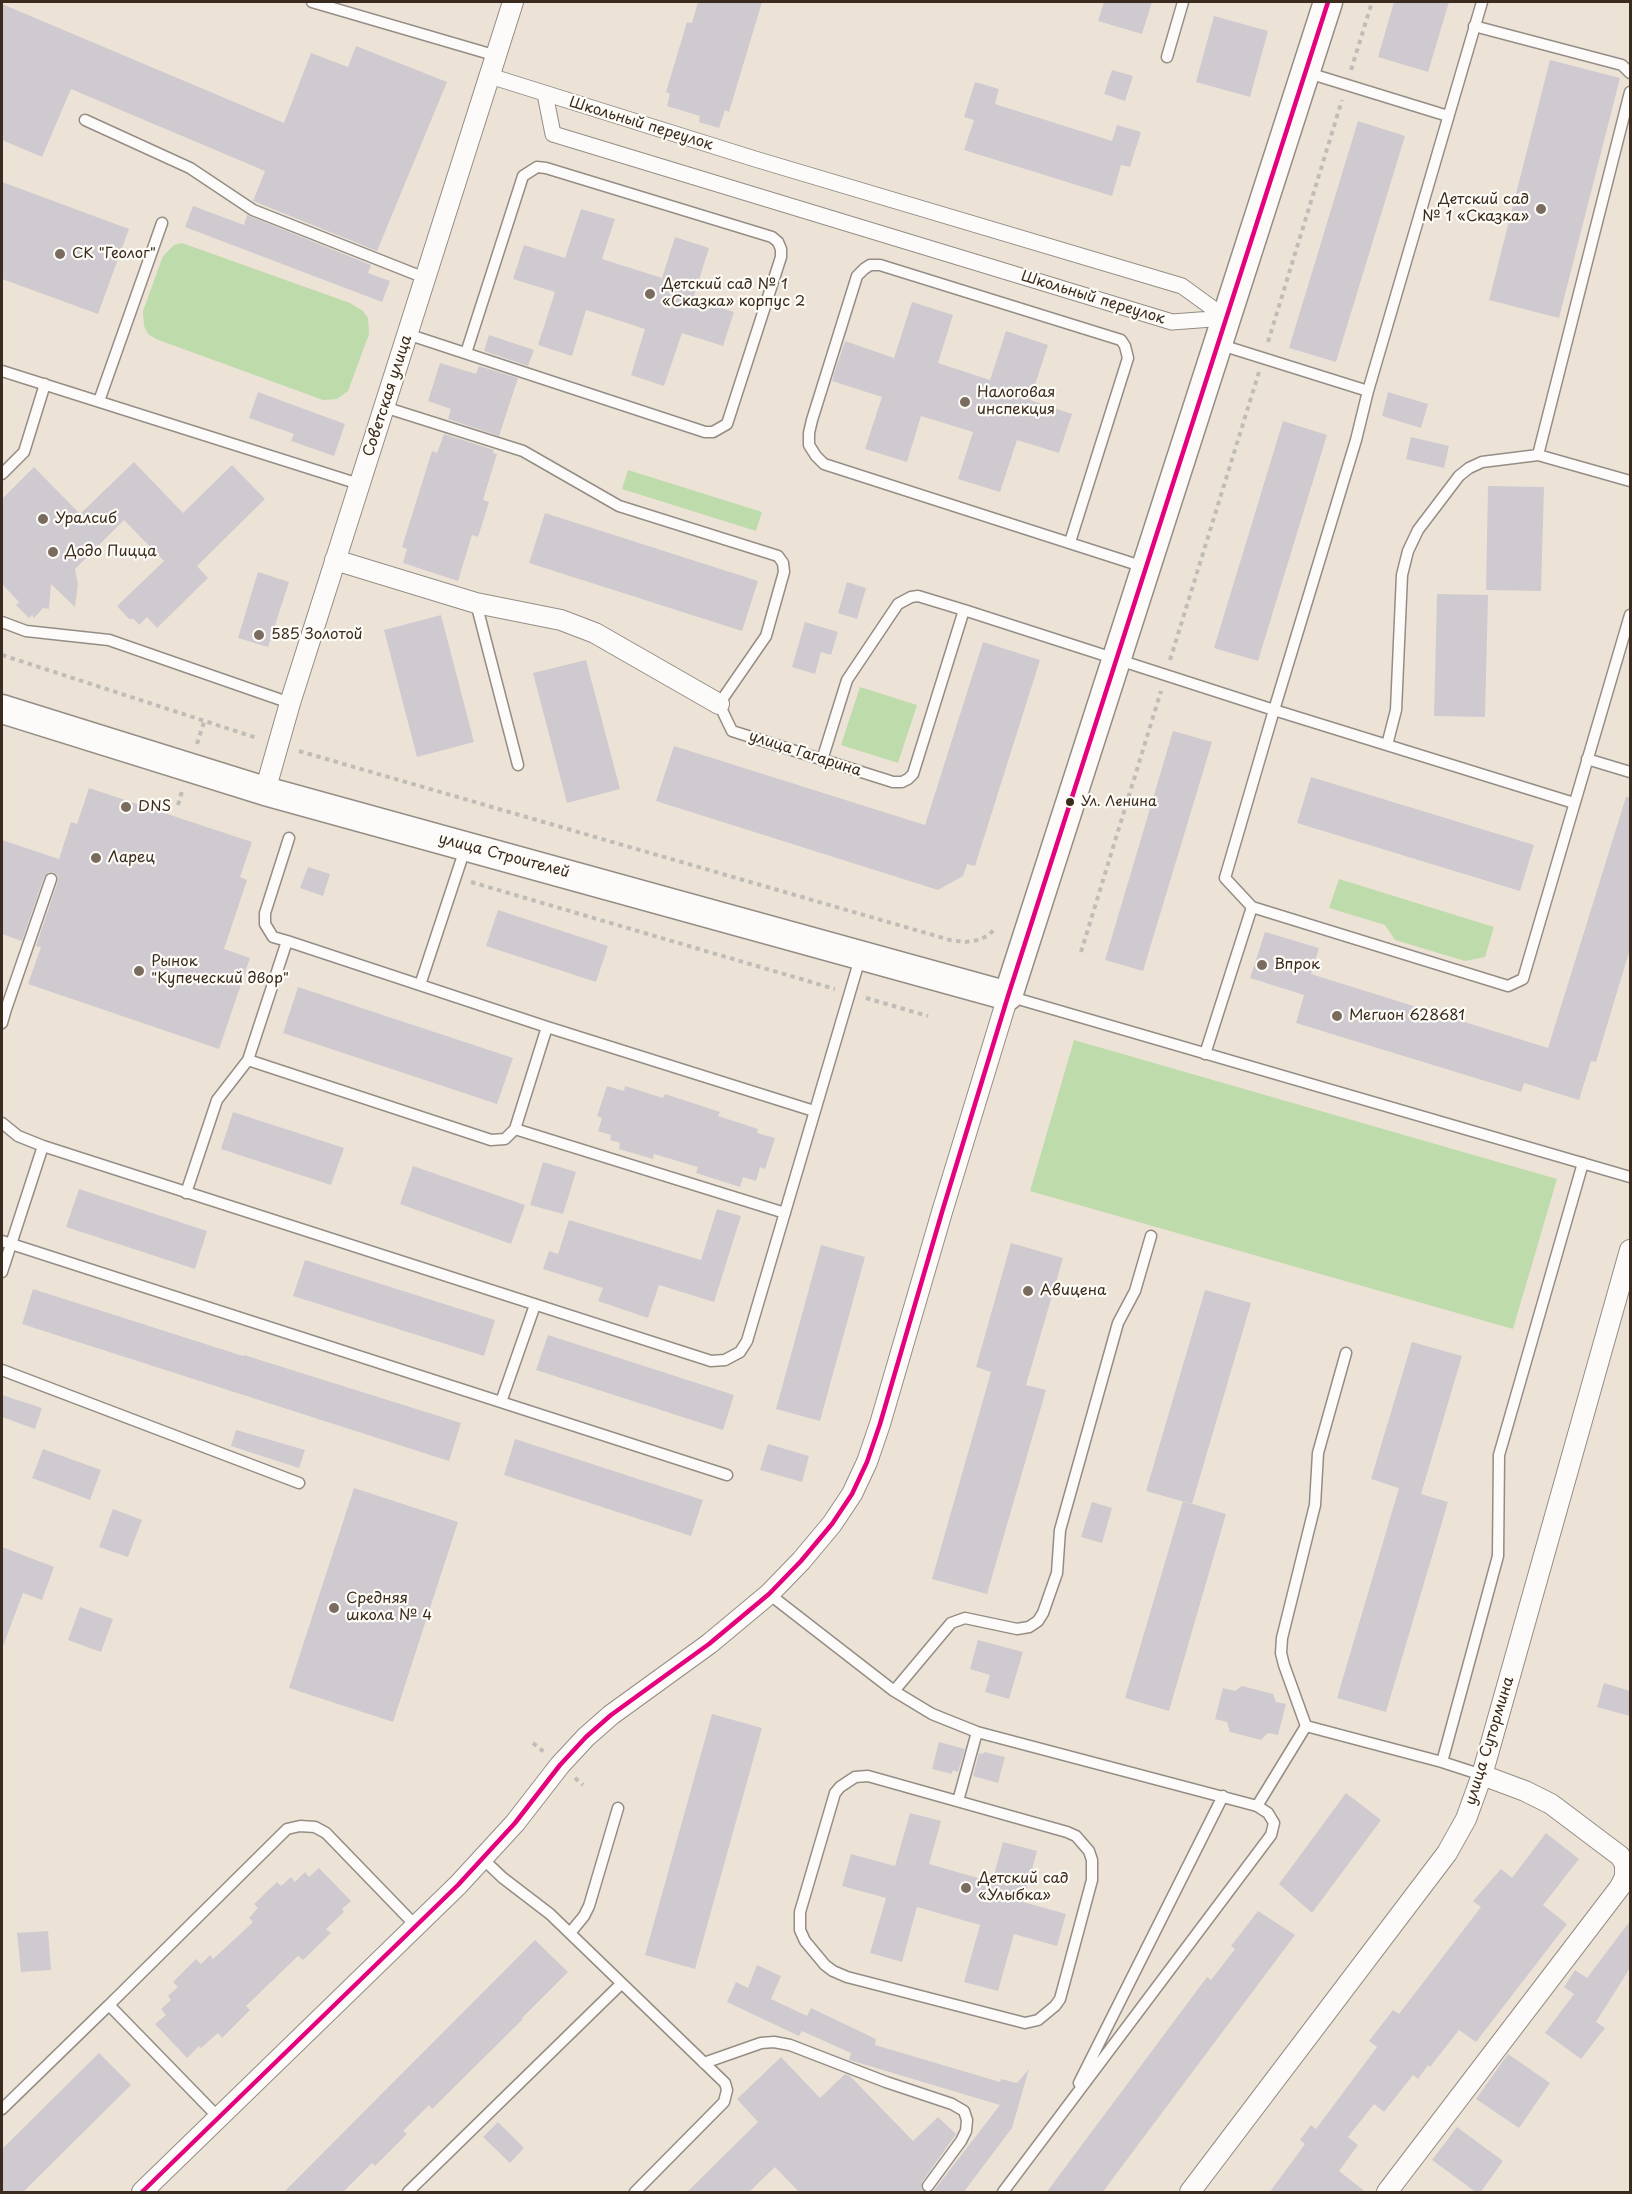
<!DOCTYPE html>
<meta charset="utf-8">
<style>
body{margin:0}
#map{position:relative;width:1632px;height:2194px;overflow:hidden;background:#ece3d6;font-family:"Playpen Sans",sans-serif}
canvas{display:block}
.frame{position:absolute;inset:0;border:3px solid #3b2a1e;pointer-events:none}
</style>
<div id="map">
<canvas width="1632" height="2194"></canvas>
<div class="frame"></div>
</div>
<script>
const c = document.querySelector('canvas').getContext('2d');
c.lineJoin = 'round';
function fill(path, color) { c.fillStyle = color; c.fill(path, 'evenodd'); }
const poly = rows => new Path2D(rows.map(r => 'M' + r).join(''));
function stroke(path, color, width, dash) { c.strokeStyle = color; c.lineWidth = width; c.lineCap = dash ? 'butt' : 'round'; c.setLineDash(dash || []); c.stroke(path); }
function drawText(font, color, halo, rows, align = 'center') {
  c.font = font + ' "Playpen Sans",sans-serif'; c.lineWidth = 4.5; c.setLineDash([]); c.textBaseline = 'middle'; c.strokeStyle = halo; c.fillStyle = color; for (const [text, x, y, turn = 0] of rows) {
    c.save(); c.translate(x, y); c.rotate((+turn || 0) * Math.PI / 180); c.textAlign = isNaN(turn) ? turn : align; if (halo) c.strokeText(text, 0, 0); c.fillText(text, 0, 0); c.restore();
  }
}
fill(poly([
 [182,243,350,303,363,311,368,318,369,334,348,391,337,399,323,400,156,339,148,334,144,326,143,311,163,256,174,245],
 [628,470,762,512,756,531,622,489],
 [860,687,917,705,898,763,841,745],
 [1339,879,1494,927,1485,957,1465,961,1395,940,1385,925,1329,908],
 [1074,1040,1557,1179,1513,1329,1030,1191]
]), '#bedbab');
fill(poly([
 [698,2,762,2,729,112,725,110,719,128,699,122,700,116,667,106,670,94,666,92,687,22,692,23],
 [1104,2,1152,2,1142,34,1098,21],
 [1394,2,1449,2,1428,72,1378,57],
 [2,4,284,123,311,53,348,67,356,46,447,82,377,251,253,201,265,171,71,89,42,157,2,140],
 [1214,16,1268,31,1250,97,1196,82],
 [1550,60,1620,78,1559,318,1489,300],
 [1112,70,1133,76,1125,101,1104,94],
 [975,82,999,89,995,104,1112,141,1117,125,1141,132,1130,167,1121,165,1112,196,964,150,974,120,964,117],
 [1358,121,1405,136,1336,362,1289,348],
 [2,182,129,229,98,314,2,279],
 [193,206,244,225,247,215,371,265,368,273,390,281,382,302,185,227],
 [581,209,615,219,602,259,662,278,675,237,709,248,693,299,734,312,723,346,682,333,664,386,631,375,645,329,586,310,572,356,538,345,555,292,513,279,524,245,565,258],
 [912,302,953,315,938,363,990,380,1006,331,1048,345,1030,400,1072,414,1059,453,1017,440,1000,492,958,479,973,432,921,416,907,462,865,449,882,397,832,381,834,374,845,341,894,358],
 [489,335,534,350,528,366,484,351],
 [440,363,476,374,479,366,518,378,499,436,448,419,451,409,428,401],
 [258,392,345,424,334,456,291,441,294,434,249,418],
 [1388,392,1428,404,1421,428,1382,416],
 [1283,421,1327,435,1258,661,1214,648],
 [444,434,494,450,493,453,497,454,483,500,489,502,478,537,472,535,458,581,403,563,407,549,402,547,432,451,437,453],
 [1411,437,1449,446,1444,468,1406,459],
 [134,462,183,513,232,465,265,499,197,566,208,578,157,628,147,617,139,625,134,619,129,619,117,606,164,561,124,520,75,569,78,584,75,607,51,584,49,609,43,608,34,618,32,615,29,618,16,605,19,602,2,584,2,499,34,467,80,514],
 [1488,486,1544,487,1541,591,1486,590],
 [545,513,758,581,742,631,529,563],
 [258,572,289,582,268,647,238,638],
 [847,582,866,588,857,619,838,613],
 [1437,594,1488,595,1485,717,1434,716],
 [441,615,474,742,417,757,384,630],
 [805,622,838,632,831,655,821,652,815,674,792,667],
 [983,642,1040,660,975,866,967,864,963,876,938,890,656,801,674,746,925,825],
 [586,660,620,789,567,803,533,673],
 [1173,731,1212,742,1143,971,1105,960],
 [1311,777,1534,845,1520,891,1297,823],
 [89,788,252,842,240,877,247,880,224,949,250,958,219,1049,28,984,41,947,36,946,58,881,58,877,54,872,49,872,44,877,22,941,2,934,2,840,59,859,71,822,77,824],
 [1626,797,1630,797,1630,949,1596,1062,1591,1061,1579,1100,1524,1083,1521,1092,1296,1023,1304,995,1250,978,1265,932,1319,948,1311,974,1548,1048],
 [308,867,330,874,323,896,300,888],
 [498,910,608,946,596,982,486,946],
 [298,987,513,1058,497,1104,283,1033],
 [607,1086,624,1091,625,1086,663,1098,665,1094,720,1112,718,1116,758,1129,757,1133,775,1138,765,1169,760,1167,756,1181,743,1177,740,1187,696,1173,698,1167,654,1154,653,1159,619,1149,620,1143,610,1140,611,1135,598,1131,602,1118,597,1116],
 [233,1112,344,1148,331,1185,221,1149],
 [543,1162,576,1172,563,1214,530,1205],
 [413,1166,525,1205,511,1244,400,1204],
 [79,1189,207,1231,195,1269,66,1227],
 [717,1209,741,1216,714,1302,659,1285,648,1318,598,1301,603,1288,543,1269,549,1251,558,1254,569,1220,701,1260],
 [1011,1243,1063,1258,1026,1385,1046,1390,987,1594,932,1579,991,1372,976,1367],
 [821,1245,865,1257,820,1421,776,1409],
 [305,1260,495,1320,484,1356,293,1296],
 [33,1289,243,1356,244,1355,461,1423,449,1461,22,1324],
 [1205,1290,1251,1303,1192,1504,1146,1491],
 [548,1335,734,1395,723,1430,536,1370],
 [1412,1342,1462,1356,1421,1494,1448,1502,1386,1712,1337,1698,1399,1488,1371,1479],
 [2,1395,42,1408,35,1429,2,1417],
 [236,1430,305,1450,299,1468,231,1446],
 [515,1439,703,1500,691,1536,504,1475],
 [768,1444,809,1456,802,1482,760,1470],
 [43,1449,101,1470,90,1500,32,1478],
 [354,1488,458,1522,393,1722,289,1688],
 [1183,1501,1226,1514,1169,1711,1125,1698],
 [1092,1502,1112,1508,1102,1543,1081,1537],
 [113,1509,142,1520,128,1557,99,1547],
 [2,1547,54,1567,42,1600,23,1593,3,1646,2,1646],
 [80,1607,113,1619,101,1652,68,1640],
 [978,1640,1023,1652,1009,1699,985,1692,990,1675,970,1669],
 [1604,1683,1630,1691,1630,1716,1597,1707],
 [1242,1686,1273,1694,1276,1702,1286,1704,1278,1735,1268,1733,1261,1740,1230,1732,1227,1722,1215,1719,1223,1688,1235,1691],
 [712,1714,762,1728,695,1969,645,1955],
 [939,1742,965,1749,958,1772,953,1770,952,1774,932,1769],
 [984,1752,1005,1757,998,1783,973,1776,979,1753,983,1754],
 [1346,1793,1381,1820,1312,1913,1279,1884],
 [910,1813,941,1821,929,1864,992,1882,1003,1842,1037,1851,1023,1902,1066,1914,1057,1946,1014,1934,998,1991,964,1982,980,1925,917,1907,902,1962,870,1953,886,1898,842,1886,851,1854,895,1866],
 [1546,1833,1579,1859,1543,1905,1567,1924,1476,2042,1459,2030,1430,2067,1428,2065,1418,2079,1413,2075,1384,2112,1374,2104,1348,2137,1358,2145,1339,2171,1367,2193,1269,2193,1305,2144,1300,2140,1311,2125,1316,2129,1377,2047,1369,2041,1393,2010,1399,2014,1481,1907,1473,1901,1501,1869,1512,1878],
 [319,1868,351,1901,342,1909,344,1912,326,1929,331,1933,303,1960,298,1956,246,2006,250,2010,222,2038,218,2033,201,2048,199,2046,187,2058,155,2024,166,2015,161,2009,171,2000,168,1996,178,1987,173,1982,196,1959,201,1964,210,1955,213,1959,237,1937,253,1922,249,1918,258,1908,254,1904,277,1882,281,1886,291,1877,295,1882,305,1872,309,1877],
 [1258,1911,1295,1935,1102,2193,1046,2193,1207,1977,1211,1980,1235,1949,1231,1946],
 [1630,1921,1630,1968,1596,2022,1605,2028,1581,2059,1545,2033,1574,1994,1564,1987,1575,1970,1587,1978],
 [48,1931,51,1970,21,1972,17,1933],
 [535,1940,568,1972,522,2018,523,2019,432,2109,429,2105,403,2131,407,2134,375,2166,372,2163,342,2193,283,2193],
 [757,1965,781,1976,771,1999,807,2016,811,2008,876,2039,875,2045,1000,2082,1001,2079,1017,2083,1029,2069,1012,2128,963,2193,932,2193,1000,2105,856,2062,849,2060,851,2053,802,2031,799,2036,727,2002,736,1982,748,1988],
 [99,2053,131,2085,22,2193,2,2193,2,2149],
 [1508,2054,1550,2083,1519,2128,1476,2099],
 [781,2057,820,2098,845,2074,850,2076,913,2141,938,2117,956,2134,922,2182,921,2188,925,2193,800,2193,775,2167,748,2193,686,2193,758,2122,737,2099],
 [498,2122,524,2148,510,2163,483,2137],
 [1457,2127,1503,2161,1480,2193,1477,2193,1432,2160]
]), '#cfcad0');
const service = poly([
 [312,2,497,56],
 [1474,26,1622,65,1630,73],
 [1167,57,1183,2],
 [1305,72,1448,116],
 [85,120,190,168,253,210,425,278],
 [407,334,705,432,713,432,727,424,781,257,781,249,778,242,772,237,546,168,537,167,523,176,466,353],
 [1218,344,1368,391],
 [2,371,359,484],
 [99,401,162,223],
 [384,407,523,451,619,506,778,556,783,563,784,572,766,636,719,704,732,731,893,782,902,782,908,779,913,774,964,610,1274,710,1356,440,1368,391,1482,2],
 [1538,455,1630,92],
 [2,474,24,452,45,384],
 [1070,542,1128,358,1125,346,1121,340,880,265,870,265,864,269,857,276,812,420,809,433,809,445,816,456,824,464,1144,567],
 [476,603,518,765],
 [2,622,26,631,109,640,290,703],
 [1387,745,1396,710,1402,575,1408,551,1418,530,1459,476,1469,468,1482,462,1538,455,1630,481],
 [1587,759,1630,772],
 [822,760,847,680,898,604,911,597,918,596,964,610],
 [1252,907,1225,878,1274,710,1574,803],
 [287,941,273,937,265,924,265,913,289,838],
 [420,985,465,849],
 [1008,996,1630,1177],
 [2,1008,6,1009,2,1023],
 [6,1009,51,879],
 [1205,1054,1252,907,1508,986,1523,979,1630,615],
 [248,1060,491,1140,505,1139,515,1129,547,1027],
 [2,1123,18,1136,43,1146],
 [515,1129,785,1213],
 [186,1193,217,1100,248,1060,287,941,547,1027,814,1111],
 [2,1241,727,1475],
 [2,1272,43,1146,711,1361,725,1360,740,1352,747,1341,861,955],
 [2,1370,299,1483],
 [501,1402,535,1305],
 [769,1594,894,1691,932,1714,977,1732,1257,1806,1268,1813,1274,1823,1271,1835,1003,2192],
 [894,1691,951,1623,965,1618,1017,1629,1029,1627,1038,1621,1043,1613,1057,1573,1060,1530,1118,1323,1135,1291,1151,1236],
 [1306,1726,1442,1762,1482,1775],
 [1442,1762,1498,1556,1499,1455,1583,1163],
 [868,1776,1067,1832,1076,1836,1089,1851,1092,1860,1092,1880,1060,1999,1055,2006,1038,2020,1025,2023,847,1977,833,1971,825,1965,805,1941,800,1930,800,1912,835,1793,840,1787,855,1777,868,1776],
 [958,1801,977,1732],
 [1257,1806,1306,1726,1284,1665,1281,1653,1282,1638,1315,1505,1318,1453,1346,1353],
 [483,1859,503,1878,550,1914,725,2083,727,2090,724,2102,635,2192],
 [570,1933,584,1916,589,1906,618,1808],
 [109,2005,287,1829,300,1826,315,1827,326,1833,416,1926],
 [704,2063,761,2043,774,2042,790,2045,886,2082,952,2104,964,2111,967,2120,966,2131,961,2141,928,2186],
 [1079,2083,1223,1796],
 [2,2109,109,2005,218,2117],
 [408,2192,621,1984]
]);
const pedestrian = poly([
 [490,76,755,159,1182,286,1226,318],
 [545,94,553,134,1172,322,1226,318]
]);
const minor = poly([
 [335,560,476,603,561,620,595,633,719,704],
 [265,791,290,703,513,2],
 [142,2192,458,1885,515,1823,560,1765,586,1737,611,1715,709,1644,769,1594,801,1561,832,1524,852,1494,867,1462,880,1424,942,1212,1008,996],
 [1190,2192,1447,1853,1466,1819,1482,1775,1630,1250],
 [1387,2192,1620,1887,1625,1877,1625,1864,1620,1856,1551,1804,1525,1791,1482,1775]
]);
const secondary = poly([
 [2,709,265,791,1008,996,1328,2]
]);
stroke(service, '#958d85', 13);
stroke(pedestrian, '#958d85', 17);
stroke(minor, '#958d85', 22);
stroke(secondary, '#958d85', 31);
stroke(poly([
 [1351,70,1372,2],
 [1268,342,1342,100],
 [2,655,257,738],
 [1170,660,1259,372],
 [197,744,204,722],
 [299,751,950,940,965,942,979,940,989,935,996,927],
 [178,805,182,791],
 [471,882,835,989],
 [1081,952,1161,691],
 [866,998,928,1016],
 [533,1743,544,1752],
 [575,1778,583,1785]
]), '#c0bcb8', 4, [4.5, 4.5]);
stroke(service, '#fcfbf9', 10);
stroke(pedestrian, '#fcfbf9', 15);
stroke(minor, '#fcfbf9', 20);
stroke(secondary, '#fcfbf9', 28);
stroke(poly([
 [142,2192,458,1885,515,1823,560,1765,586,1737,611,1715,709,1644,769,1594,801,1561,832,1524,852,1494,867,1462,880,1424,942,1212,1008,996,1328,2]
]), '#e5007d', 4.5);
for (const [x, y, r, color] of [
 [1541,209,6,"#796b5e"],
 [60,254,6,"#796b5e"],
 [650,294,6,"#796b5e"],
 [965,402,6,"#796b5e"],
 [43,519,6,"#796b5e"],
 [53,552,6,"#796b5e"],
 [259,635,6,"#796b5e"],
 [1070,802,5,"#3b2a1e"],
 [126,807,6,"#796b5e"],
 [96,858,6,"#796b5e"],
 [1262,965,6,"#796b5e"],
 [139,971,6,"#796b5e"],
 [1337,1016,6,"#796b5e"],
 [1028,1291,6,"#796b5e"],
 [334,1608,6,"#796b5e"],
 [966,1888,6,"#796b5e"]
]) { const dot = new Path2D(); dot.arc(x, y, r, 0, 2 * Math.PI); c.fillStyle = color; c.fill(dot); stroke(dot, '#fdfcf7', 2); }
drawText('14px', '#3b2a1e', '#fdfcf7', [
 ["Ул. Ленина",1081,802]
], 'left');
drawText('15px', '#3b2a1e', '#fdfcf7', [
 ["Школьный переулок",641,124,17],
 ["Школьный переулок",1093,298,17],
 ["Советская улица",388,396,-72],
 ["улица Гагарина",805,754,18],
 ["улица Строителей",504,856,15],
 ["улица Сутормина",1490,1741,-73]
]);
drawText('15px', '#3b2a1e', '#fdfcf7', [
 ["Детский сад",1529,200,"right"],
 ["№ 1 «Сказка»",1529,217,"right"],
 ["СК \"Геолог\"",72,254],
 ["Детский сад № 1",662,285],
 ["«Сказка» корпус 2",662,302],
 ["Налоговая",977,393],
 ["инспекция",977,410],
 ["Уралсиб",55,519],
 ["Додо Пицца",65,552],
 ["585 Золотой",271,635],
 ["DNS",138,807],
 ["Ларец",108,858],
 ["Рынок",151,962],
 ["\"Купеческий двор\"",151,979],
 ["Впрок",1274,965],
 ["Мегион 628681",1349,1016],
 ["Авицена",1040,1291],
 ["Средняя",346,1599],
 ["школа № 4",346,1616],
 ["Детский сад",978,1879],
 ["«Улыбка»",978,1896]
], 'left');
</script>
